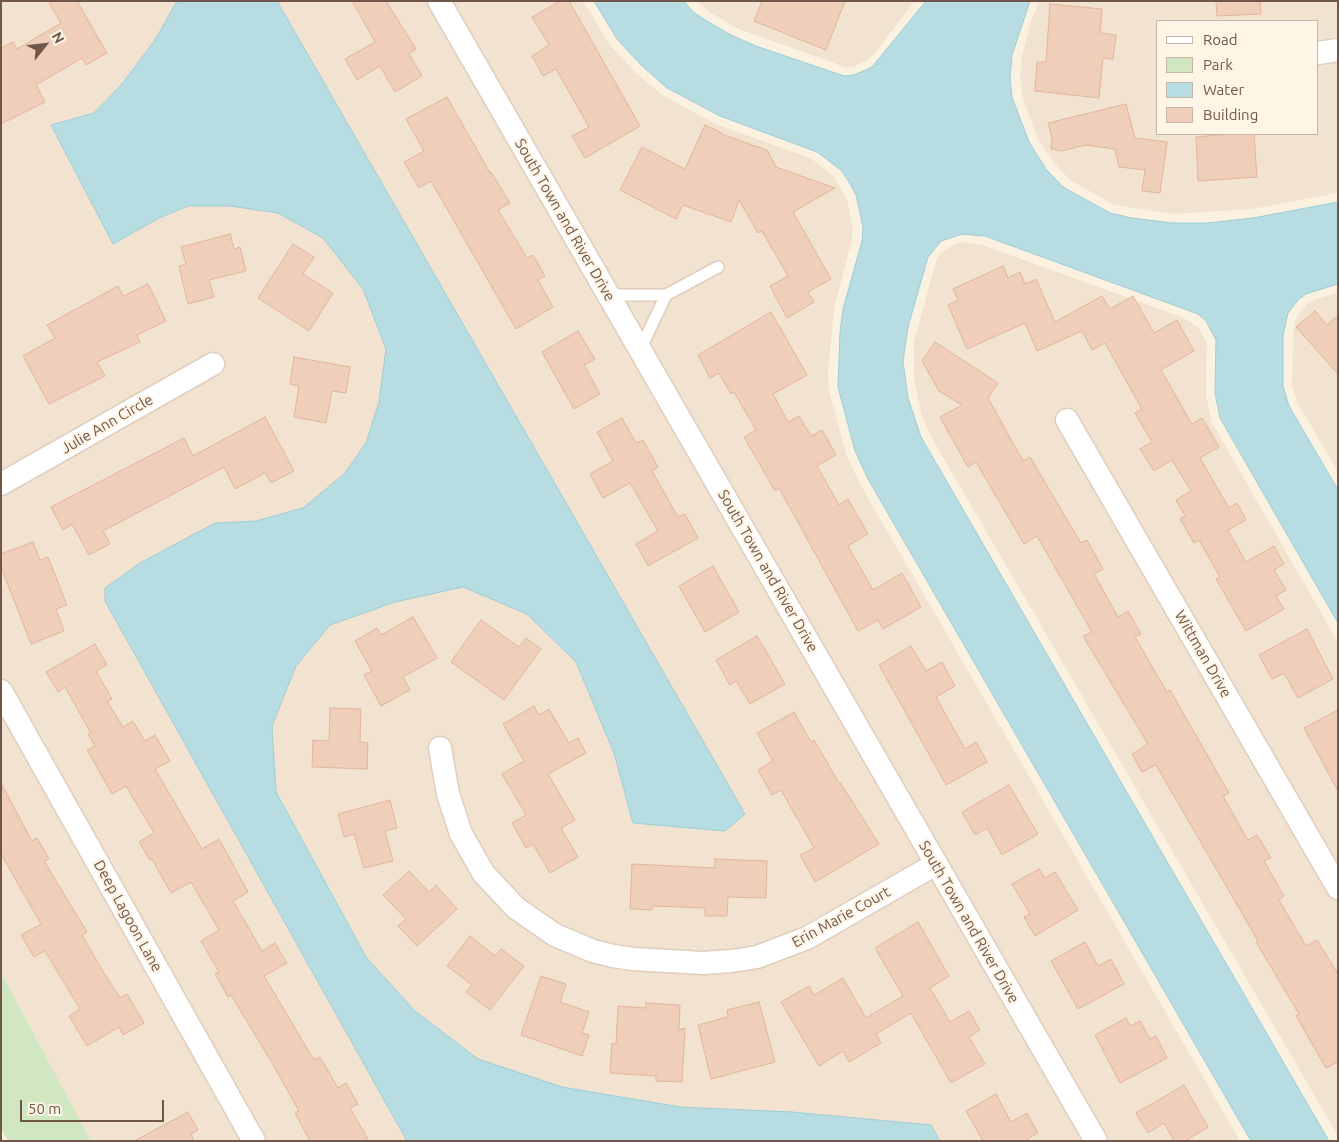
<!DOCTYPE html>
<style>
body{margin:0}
#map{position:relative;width:1339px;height:1142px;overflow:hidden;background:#fbf1e1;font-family:Ubuntu,sans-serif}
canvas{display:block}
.frame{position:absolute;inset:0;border:2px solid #715749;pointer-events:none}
.legend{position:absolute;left:1156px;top:20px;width:162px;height:115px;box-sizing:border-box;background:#fef5e7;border:1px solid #c6b6a8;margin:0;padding:6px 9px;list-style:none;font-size:15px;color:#715749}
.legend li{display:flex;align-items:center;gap:10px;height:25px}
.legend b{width:25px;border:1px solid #c6b6a8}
.north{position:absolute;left:20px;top:20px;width:50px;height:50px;-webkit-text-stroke:4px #fef5e7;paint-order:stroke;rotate:61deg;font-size:14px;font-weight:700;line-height:20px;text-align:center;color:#715749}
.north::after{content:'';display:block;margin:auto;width:18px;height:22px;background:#715749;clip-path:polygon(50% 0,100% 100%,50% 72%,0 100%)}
.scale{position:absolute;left:20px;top:1100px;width:144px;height:22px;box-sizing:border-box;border:2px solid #715749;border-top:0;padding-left:6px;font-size:15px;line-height:18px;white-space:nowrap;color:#715749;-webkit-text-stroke:4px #fef5e7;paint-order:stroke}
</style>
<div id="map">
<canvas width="1339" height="1142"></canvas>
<div class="frame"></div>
<ul class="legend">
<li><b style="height:6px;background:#fff"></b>Road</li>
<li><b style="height:14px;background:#d1e7c1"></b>Park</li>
<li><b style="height:14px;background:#b7dde3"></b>Water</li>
<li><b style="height:14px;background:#efcfba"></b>Building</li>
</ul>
<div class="north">N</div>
<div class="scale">50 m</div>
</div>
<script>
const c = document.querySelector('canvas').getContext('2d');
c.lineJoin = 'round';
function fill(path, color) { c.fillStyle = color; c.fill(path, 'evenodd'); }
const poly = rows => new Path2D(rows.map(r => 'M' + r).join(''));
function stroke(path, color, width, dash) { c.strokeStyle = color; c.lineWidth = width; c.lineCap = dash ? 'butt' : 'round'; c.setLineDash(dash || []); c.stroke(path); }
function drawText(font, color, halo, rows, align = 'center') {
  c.font = font + ' Ubuntu,sans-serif'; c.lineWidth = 4.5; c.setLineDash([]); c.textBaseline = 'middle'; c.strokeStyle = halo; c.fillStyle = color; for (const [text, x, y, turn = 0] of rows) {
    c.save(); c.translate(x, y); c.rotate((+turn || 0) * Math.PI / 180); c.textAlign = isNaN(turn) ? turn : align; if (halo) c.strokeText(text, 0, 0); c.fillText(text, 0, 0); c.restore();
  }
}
fill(poly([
 [1,1,177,1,155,40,122,84,94,113,51,125,113,244,159,218,188,206,230,206,278,213,323,238,363,289,386,349,379,402,366,443,344,474,303,508,256,521,215,523,140,563,105,588,105,601,407,1141,91,1141,1,972],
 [277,1,583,1,610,45,636,73,662,95,716,124,812,159,834,177,847,199,853,228,852,240,834,308,828,372,829,390,846,454,860,484,1240,1141,940,1141,931,1125,792,1112,680,1107,562,1087,478,1059,415,1011,366,957,276,792,272,726,296,666,330,625,395,602,463,587,527,614,576,662,614,753,633,823,745,815],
 [696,1,915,1,875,53,867,60,853,67,845,67,736,28,711,13],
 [1040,1,1338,1,1338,193,1252,209,1173,214,1114,205,1070,180,1054,163,1037,138,1022,95,1020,77,1022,56,1032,18],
 [1158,21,1318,21,1318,134,1158,134],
 [962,242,982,245,1182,317,1198,327,1207,343,1206,395,1212,423,1338,642,1338,1136,929,433,922,416,914,380,914,342,936,261,941,253,954,244],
 [1338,293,1338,472,1297,402,1292,385,1293,335,1296,317,1310,301]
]), '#f2e3d0');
fill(poly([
 [1,972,91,1141,8,1141,1,1129]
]), '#d1e7c1');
const water = poly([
 [177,1,277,1,745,814,725,831,633,823,614,753,576,662,527,614,463,587,395,602,330,625,296,666,272,726,276,792,366,957,415,1011,478,1059,562,1087,680,1107,792,1112,931,1125,940,1141,407,1141,105,601,105,588,140,563,215,523,256,521,303,508,344,474,366,443,379,402,386,349,363,289,323,238,278,213,230,206,188,206,159,218,113,244,51,125,94,113,122,84,155,40,177,1],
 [594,1,684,1,692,11,705,20,731,35,756,46,844,76,854,75,872,67,926,1,1030,1,1012,55,1010,78,1012,97,1029,142,1046,169,1063,187,1110,213,1132,218,1172,223,1208,223,1253,218,1338,202,1338,284,1306,294,1299,299,1288,313,1283,336,1283,386,1289,406,1338,490,1338,623,1220,418,1215,393,1216,340,1206,321,1198,314,985,236,962,234,941,241,928,257,908,327,903,361,908,398,921,437,1329,1141,1251,1141,868,479,855,451,838,387,840,332,843,309,862,241,863,227,856,195,849,182,841,170,817,152,720,116,667,88,642,66,617,39,594,1]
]);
fill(water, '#b7dde3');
stroke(water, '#9eccd5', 1);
const building = poly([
 [48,1,77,1,107,53,86,65,82,58,36,85,45,102,1,124,1,48,13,42,17,49,61,23,48,1],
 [352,1,386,1,416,49,409,54,422,76,395,92,380,66,357,80,345,59,375,42,352,1],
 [560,1,569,1,640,126,585,158,572,136,589,127,556,69,543,76,532,56,549,45,532,17,560,1],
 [762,1,845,1,826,50,754,21,762,1],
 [1216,1,1260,1,1261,14,1217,16,1216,1],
 [1050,4,1102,9,1100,33,1116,35,1113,59,1103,58,1099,98,1035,91,1037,62,1046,62,1050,4],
 [447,97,490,173,491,172,510,203,498,210,527,258,533,255,545,276,538,280,553,307,516,329,431,181,419,188,404,162,424,151,406,119,447,97],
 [1126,104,1135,138,1167,142,1160,193,1142,191,1145,170,1119,167,1115,149,1085,145,1062,151,1051,149,1052,138,1048,123,1126,104],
 [705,125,722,133,721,134,767,150,776,167,835,188,793,212,831,279,808,292,814,302,787,318,770,286,788,276,762,231,758,233,739,200,731,222,683,205,676,219,620,190,642,147,685,169,705,125],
 [1231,134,1254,134,1257,177,1198,181,1196,137,1231,134],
 [230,234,234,249,240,247,246,271,209,280,214,297,188,304,179,266,186,264,181,247,230,234],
 [293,244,314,257,303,274,333,293,309,331,258,298,293,244],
 [1003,266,1008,278,1020,272,1025,284,1036,279,1055,322,1102,296,1110,309,1133,296,1154,333,1177,320,1194,351,1161,370,1192,424,1202,418,1219,447,1200,458,1229,508,1237,503,1246,520,1228,530,1246,562,1274,546,1284,564,1274,570,1286,590,1276,596,1284,609,1246,631,1216,579,1220,577,1199,540,1194,543,1180,519,1185,516,1176,500,1191,491,1172,460,1154,471,1140,449,1152,442,1135,413,1142,409,1105,343,1092,350,1082,331,1037,351,1025,323,967,349,948,305,958,300,953,289,1003,266],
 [148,284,166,321,137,335,140,342,97,362,105,376,49,404,23,356,55,338,47,325,118,286,123,296,148,284],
 [1315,311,1327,325,1338,315,1338,374,1296,327,1315,311],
 [771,312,807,375,773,394,788,422,799,416,811,436,822,430,836,455,817,466,839,505,848,499,868,534,848,546,873,590,902,573,921,607,883,629,878,620,858,631,779,488,775,491,744,437,756,430,734,392,731,394,719,373,710,378,698,355,771,312],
 [578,331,595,359,584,365,600,394,574,409,542,352,578,331],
 [935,342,998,383,988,398,1023,461,1030,457,1081,543,1087,540,1103,569,1094,574,1118,617,1128,611,1141,634,1135,637,1167,692,1170,690,1229,793,1223,796,1248,840,1257,835,1271,858,1264,861,1284,896,1279,900,1306,946,1317,940,1338,974,1338,1062,1326,1068,1296,1016,1299,1014,1256,942,1258,941,1156,765,1142,772,1132,754,1148,744,1083,636,1092,632,1037,536,1024,544,976,462,968,467,940,417,962,405,939,391,922,361,935,342],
 [294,357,350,367,346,393,332,391,326,423,294,417,299,386,290,384,294,357],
 [265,417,294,471,271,483,265,473,235,489,224,467,103,531,110,544,89,555,72,524,63,530,51,507,184,438,193,456,265,417],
 [622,418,636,443,643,440,658,467,652,471,678,517,685,514,698,538,648,566,636,544,658,531,630,483,603,498,590,474,613,461,597,432,622,418],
 [33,542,40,560,48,557,67,605,56,609,64,631,31,644,1,567,1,554,33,542],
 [713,566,739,612,705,632,679,586,713,566],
 [413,617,437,658,403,677,410,690,381,706,364,675,372,671,355,641,377,628,381,635,413,617],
 [481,620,519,647,526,638,541,649,504,700,451,662,481,620],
 [1307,629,1333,679,1298,698,1284,673,1272,679,1259,655,1307,629],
 [757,636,785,684,750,704,736,681,730,685,716,660,757,636],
 [95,644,107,665,96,671,112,699,107,701,123,727,133,721,145,741,155,735,170,761,155,769,202,849,219,839,248,892,233,901,262,951,275,943,287,963,264,976,314,1060,320,1057,338,1088,346,1083,358,1104,350,1108,369,1141,310,1141,295,1113,299,1111,271,1061,231,995,228,997,215,974,219,972,201,941,219,930,191,882,171,893,152,859,150,860,139,842,154,833,126,786,112,794,87,750,95,746,88,734,91,733,65,687,58,692,46,672,95,644],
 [911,646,926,671,942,662,955,686,936,697,965,749,976,742,987,762,946,785,879,665,911,646],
 [534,706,539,715,549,709,569,743,578,738,586,753,548,774,575,820,561,828,578,857,550,873,533,844,526,848,512,823,526,815,502,774,524,761,503,724,534,706],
 [330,708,361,709,360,742,368,743,367,769,312,767,313,740,329,741,330,708],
 [1338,710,1338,791,1304,728,1338,710],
 [794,712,811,742,814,740,839,783,840,782,879,844,815,882,800,855,814,848,781,790,772,795,758,770,773,761,757,733,794,712],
 [1,783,32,841,37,838,49,859,44,861,87,932,82,935,104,973,120,998,127,994,144,1023,123,1035,119,1027,87,1046,69,1016,80,1009,60,976,45,951,34,957,21,935,41,924,1,854,1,783],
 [1009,785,1038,834,1002,855,987,828,975,835,962,812,1009,785],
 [390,800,397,828,385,831,393,861,364,868,354,834,344,837,338,814,390,800],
 [715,859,767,861,766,898,728,897,727,916,705,916,705,908,653,906,652,910,630,909,632,864,715,868,715,859],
 [1039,869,1045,878,1055,872,1078,910,1035,936,1024,917,1030,914,1012,884,1039,869],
 [409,871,429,892,436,885,457,909,417,946,398,926,406,919,383,895,409,871],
 [918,922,949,976,930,988,950,1022,969,1011,980,1030,969,1037,985,1064,951,1083,911,1013,876,1034,881,1043,849,1062,843,1051,819,1066,781,1002,809,986,814,995,843,978,866,1018,903,996,875,948,918,922],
 [470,936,495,956,501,949,524,966,490,1010,466,992,472,985,447,966,470,936],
 [1085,942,1098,966,1111,959,1124,984,1078,1009,1051,961,1085,942],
 [541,976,566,984,560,1002,589,1012,582,1033,589,1035,582,1056,521,1035,541,976],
 [759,1002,775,1062,711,1079,698,1025,728,1017,727,1010,759,1002],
 [646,1003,680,1005,679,1030,685,1028,682,1082,656,1081,656,1076,610,1073,612,1043,616,1044,618,1006,646,1008,646,1003],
 [1126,1018,1130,1026,1140,1021,1150,1039,1156,1036,1167,1058,1120,1083,1095,1035,1126,1018],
 [1184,1085,1208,1127,1185,1141,1174,1141,1164,1123,1148,1133,1136,1113,1184,1085],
 [996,1094,1011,1122,1027,1113,1038,1133,1024,1141,983,1141,966,1111,996,1094],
 [188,1112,198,1130,191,1134,194,1141,134,1141,188,1112]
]);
fill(building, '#efcfba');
stroke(building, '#e1b69b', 1);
const service = poly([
 [609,295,666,295,718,267],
 [640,350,666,295]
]);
const minor = poly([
 [439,1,1096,1141],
 [1318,53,1338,50],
 [1067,420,1338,888],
 [1,484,213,364],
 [1,691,254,1141],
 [440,748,448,794,461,834,484,874,516,908,555,935,593,951,613,956,633,959,703,963,732,961,757,957,807,938,936,864]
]);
stroke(service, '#dfcdbe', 14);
stroke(minor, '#dfcdbe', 25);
stroke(service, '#fff', 11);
stroke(minor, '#fff', 22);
drawText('15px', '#715749', '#fef5e7', [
 ["South Town and River Drive",565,220,60],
 ["Julie Ann Circle",107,424,-30],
 ["South Town and River Drive",768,571,60],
 ["Wittman Drive",1203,654,60],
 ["Deep Lagoon Lane",128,916,61],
 ["Erin Marie Court",841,917,-29],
 ["South Town and River Drive",969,922,60]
]);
</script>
